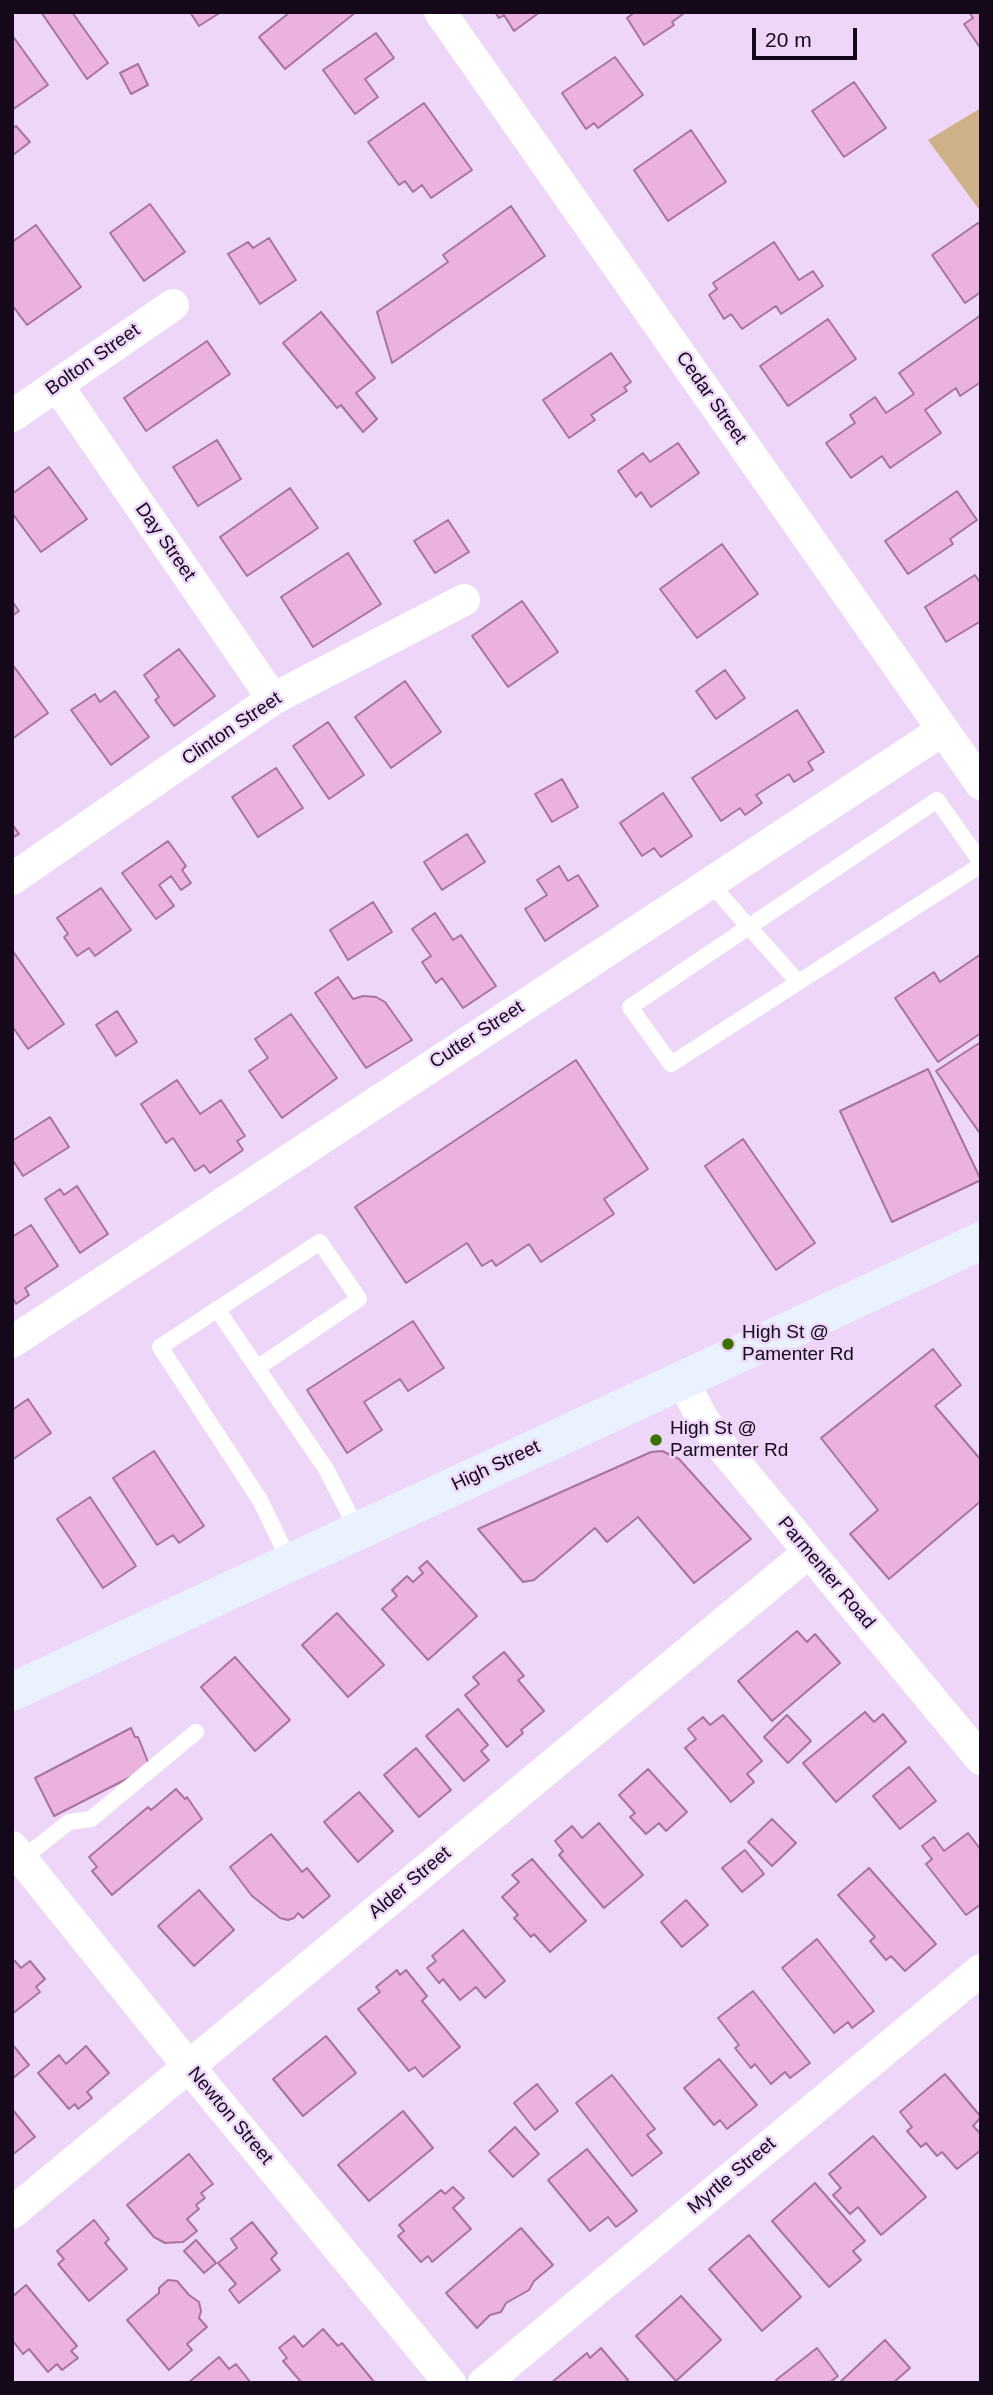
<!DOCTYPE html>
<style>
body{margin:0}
#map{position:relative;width:993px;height:2395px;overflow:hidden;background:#edd6f8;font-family:Helvetica,sans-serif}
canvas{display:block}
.frame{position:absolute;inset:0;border:14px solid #15081a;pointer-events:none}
.scale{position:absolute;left:752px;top:28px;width:105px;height:32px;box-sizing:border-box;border:4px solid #15081a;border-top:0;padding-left:9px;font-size:21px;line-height:24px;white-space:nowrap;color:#15081a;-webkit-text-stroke:5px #edd6f8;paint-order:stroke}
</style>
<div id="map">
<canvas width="993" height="2395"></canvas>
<div class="frame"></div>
<div class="scale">20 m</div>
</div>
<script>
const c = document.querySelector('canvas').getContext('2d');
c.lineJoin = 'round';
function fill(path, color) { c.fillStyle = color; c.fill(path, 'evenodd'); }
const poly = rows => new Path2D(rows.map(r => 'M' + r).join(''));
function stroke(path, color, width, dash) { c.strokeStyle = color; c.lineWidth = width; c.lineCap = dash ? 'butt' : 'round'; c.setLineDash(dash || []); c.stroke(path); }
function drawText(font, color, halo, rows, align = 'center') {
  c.font = font + ' Helvetica,sans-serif'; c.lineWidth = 5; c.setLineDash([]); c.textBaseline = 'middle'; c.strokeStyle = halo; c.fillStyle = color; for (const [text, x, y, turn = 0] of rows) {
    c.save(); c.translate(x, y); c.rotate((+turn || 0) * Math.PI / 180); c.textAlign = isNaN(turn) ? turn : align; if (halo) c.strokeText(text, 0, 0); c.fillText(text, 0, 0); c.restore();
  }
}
fill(poly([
 [981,108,981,212,928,140]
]), '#ceb189');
const building = poly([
 [41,12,72,12,108,63,87,79,41,12],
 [190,12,221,12,199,26,190,12],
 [290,12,356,12,285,69,259,37,290,12],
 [495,12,540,12,514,31,504,15,499,18,495,12],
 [635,12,682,12,683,14,672,22,674,25,644,45,627,18,635,12],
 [969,12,981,12,981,49,964,24,973,18,969,12],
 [376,33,394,58,365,79,378,97,355,114,323,70,376,33],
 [12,35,48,85,12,110,12,35],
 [615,57,643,95,598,128,594,123,586,129,562,93,615,57],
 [138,64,148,85,131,94,120,73,138,64],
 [854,82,886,128,844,157,812,111,854,82],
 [424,103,472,170,431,198,422,185,413,192,405,181,399,185,368,142,424,103],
 [16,126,30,142,13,155,12,129,16,126],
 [691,130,726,182,668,221,634,170,691,130],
 [150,204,185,252,144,281,110,233,150,204],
 [511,206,545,256,392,363,377,312,448,262,443,255,511,206],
 [978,223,981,226,981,292,965,303,932,255,978,223],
 [36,225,81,287,27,325,12,305,12,242,36,225],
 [269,238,296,280,260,304,228,254,248,242,253,248,269,238],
 [774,242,799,280,813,271,823,286,781,314,776,306,742,329,731,314,724,319,709,295,717,289,713,283,774,242],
 [321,312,375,378,356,393,377,419,363,432,341,405,337,408,283,343,321,312],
 [981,315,981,382,960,396,956,388,925,410,941,433,890,468,882,456,851,478,826,443,855,423,850,415,875,397,886,413,914,394,899,373,981,315],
 [828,319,856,359,788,406,760,366,828,319],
 [207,341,230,374,146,431,124,398,207,341],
 [611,353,631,382,624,387,627,391,591,415,595,420,569,438,543,400,611,353],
 [217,440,241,479,198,506,173,467,217,440],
 [678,443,699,473,651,507,641,492,636,497,618,471,643,453,650,462,678,443],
 [49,467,87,519,41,552,12,513,12,494,49,467],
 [290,488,318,528,247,576,220,537,290,488],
 [957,491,977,520,950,539,953,544,908,574,885,541,957,491],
 [448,520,469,552,435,573,414,541,448,520],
 [722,544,758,594,697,638,660,589,722,544],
 [348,553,381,604,313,647,281,597,348,553],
 [975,575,981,584,981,621,946,642,925,607,975,575],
 [12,601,19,611,12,616,12,601],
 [522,601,558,652,508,687,472,636,522,601],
 [179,649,215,696,174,726,155,700,159,697,144,675,179,649],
 [12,664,48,713,12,739,12,664],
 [725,670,745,698,716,719,696,691,725,670],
 [405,681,441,732,391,768,355,717,405,681],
 [115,691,149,737,111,765,71,710,95,694,100,702,115,691],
 [797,710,824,752,808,762,813,770,794,782,789,774,756,795,762,803,745,815,740,808,721,821,692,778,797,710],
 [328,722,364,775,329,799,293,746,328,722],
 [276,768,303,808,258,837,232,797,276,768],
 [562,779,578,807,552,822,535,794,562,779],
 [663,793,692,836,661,857,654,848,642,856,620,823,663,793],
 [12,824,19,834,12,838,12,824],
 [467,834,485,862,442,890,424,862,467,834],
 [168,841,186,866,182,870,191,883,181,890,171,876,159,885,174,906,156,919,122,873,168,841],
 [559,866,568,881,578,875,598,906,545,941,525,909,547,895,537,880,559,866],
 [101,888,131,930,95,956,89,948,77,956,64,937,68,934,57,918,101,888],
 [373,902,392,932,348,960,330,930,373,902],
 [435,913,453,940,461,935,496,986,463,1008,442,978,436,983,422,962,431,956,412,929,435,913],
 [12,950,64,1024,28,1049,12,1026,12,950],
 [981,954,981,1033,938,1062,895,998,934,972,940,982,981,954],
 [338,977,353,999,363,996,376,997,385,1002,412,1040,366,1068,315,993,338,977],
 [117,1011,137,1042,116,1056,96,1025,117,1011],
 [291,1014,337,1078,282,1118,249,1071,268,1058,255,1039,291,1014],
 [981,1042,981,1132,979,1132,936,1071,981,1042],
 [576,1060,648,1169,604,1199,614,1214,541,1262,529,1244,496,1266,492,1260,482,1266,467,1243,406,1283,355,1207,576,1060],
 [928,1069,981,1180,892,1222,840,1111,928,1069],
 [177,1080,200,1114,221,1100,245,1136,237,1141,243,1150,210,1173,204,1165,195,1171,173,1138,166,1143,141,1104,177,1080],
 [50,1117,69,1147,23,1176,12,1159,12,1141,50,1117],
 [743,1139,815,1243,776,1270,705,1166,743,1139],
 [77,1186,108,1234,80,1253,45,1199,60,1189,64,1195,77,1186],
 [31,1225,58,1266,25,1288,29,1295,16,1304,12,1297,12,1237,31,1225],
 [413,1321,444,1368,408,1391,400,1379,364,1402,382,1430,347,1453,307,1390,413,1321],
 [933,1349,961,1385,935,1406,981,1460,981,1501,889,1579,850,1534,878,1510,821,1438,933,1349],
 [28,1399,51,1433,12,1460,12,1410,28,1399],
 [154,1451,204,1526,179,1543,173,1535,157,1545,113,1478,154,1451],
 [662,1451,679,1459,751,1539,694,1583,638,1517,607,1542,595,1528,534,1580,523,1582,478,1529,651,1452,662,1451],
 [90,1497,136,1566,103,1588,57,1519,90,1497],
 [427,1561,477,1616,428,1660,382,1609,397,1596,392,1590,407,1576,413,1582,423,1573,419,1568,427,1561],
 [337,1613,384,1665,348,1697,302,1645,337,1613],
 [797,1631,807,1642,815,1634,840,1663,772,1721,738,1681,797,1631],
 [504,1652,524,1676,518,1680,544,1711,521,1730,523,1733,507,1747,465,1695,479,1684,473,1677,504,1652],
 [235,1657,290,1720,255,1751,201,1687,235,1657],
 [458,1709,488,1745,481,1751,489,1760,464,1781,426,1736,458,1709],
 [865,1712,874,1722,883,1714,906,1742,836,1802,803,1763,865,1712],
 [723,1715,762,1761,747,1774,754,1782,731,1802,685,1748,696,1739,688,1729,703,1717,710,1725,723,1715],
 [787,1715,811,1741,788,1763,764,1737,787,1715],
 [131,1728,135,1737,138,1737,150,1767,54,1816,35,1778,131,1728],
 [416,1748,451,1790,419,1817,384,1775,416,1748],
 [909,1767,936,1801,900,1829,873,1796,909,1767],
 [648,1769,687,1812,666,1831,659,1823,646,1834,630,1817,635,1813,619,1795,648,1769],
 [176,1789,185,1799,187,1797,202,1819,112,1895,92,1871,97,1867,89,1857,148,1807,151,1810,176,1789],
 [359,1792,393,1831,358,1862,324,1822,359,1792],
 [772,1819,796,1843,772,1866,748,1842,772,1819],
 [599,1823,643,1875,604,1908,559,1855,563,1851,555,1841,572,1826,582,1838,599,1823],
 [968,1833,981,1850,981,1904,966,1915,926,1864,932,1859,922,1846,934,1837,944,1851,968,1833],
 [271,1834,302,1872,307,1868,330,1896,303,1918,298,1913,294,1918,288,1920,280,1918,252,1896,230,1867,271,1834],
 [745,1850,764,1874,742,1892,722,1868,745,1850],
 [532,1859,586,1921,550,1952,534,1934,531,1937,514,1918,518,1915,502,1897,519,1882,512,1875,532,1859],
 [869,1868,936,1944,905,1971,891,1956,886,1960,870,1941,875,1937,838,1895,869,1868],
 [199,1890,234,1930,194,1966,158,1926,199,1890],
 [686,1900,708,1925,682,1947,661,1922,686,1900],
 [463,1930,505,1981,485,1998,476,1987,460,2000,443,1979,439,1983,427,1968,436,1961,432,1956,463,1930],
 [817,1939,874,2011,852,2028,848,2022,834,2033,782,1968,817,1939],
 [15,1961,21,1968,30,1961,45,1979,36,1987,40,1992,12,2014,12,1963,15,1961],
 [397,1970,400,1975,406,1970,427,1996,422,2001,460,2047,423,2077,415,2067,409,2071,358,2009,380,1992,376,1987,397,1970],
 [753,1991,810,2063,790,2078,785,2072,771,2084,755,2064,751,2068,735,2048,739,2045,718,2018,753,1991],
 [326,2036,356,2073,303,2116,273,2079,326,2036],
 [12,2044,29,2065,12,2079,12,2044],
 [86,2046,109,2073,87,2092,92,2098,78,2109,75,2104,69,2109,38,2073,59,2055,66,2064,86,2046],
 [719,2059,757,2105,727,2129,720,2120,714,2125,684,2088,719,2059],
 [945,2074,981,2117,973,2126,981,2134,981,2150,957,2169,942,2152,937,2156,926,2143,921,2147,907,2131,912,2127,900,2112,945,2074],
 [612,2075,655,2129,647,2135,662,2153,632,2176,576,2103,612,2075],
 [537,2084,558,2111,535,2130,514,2103,537,2084],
 [12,2109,35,2137,12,2155,12,2109],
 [403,2111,433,2148,369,2201,338,2165,403,2111],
 [515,2127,539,2154,513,2177,489,2151,515,2127],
 [873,2136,926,2197,881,2235,858,2207,850,2214,833,2195,841,2188,829,2174,873,2136],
 [587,2149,637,2211,616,2227,608,2217,590,2231,548,2180,587,2149],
 [189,2154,213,2184,201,2193,205,2198,196,2205,199,2209,187,2219,197,2231,183,2242,165,2243,154,2237,127,2205,189,2154],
 [815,2183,865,2241,853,2251,861,2260,829,2287,772,2221,815,2183],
 [453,2187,464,2198,453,2208,471,2229,432,2262,428,2256,421,2262,398,2236,404,2231,399,2225,441,2190,445,2194,453,2187],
 [94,2220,109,2239,105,2243,127,2269,89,2301,58,2264,64,2259,57,2251,94,2220],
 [252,2222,277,2253,271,2259,280,2270,239,2303,229,2290,236,2284,218,2263,237,2248,231,2239,252,2222],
 [521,2228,553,2265,534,2281,529,2290,506,2303,501,2312,490,2315,477,2328,446,2293,521,2228],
 [749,2235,801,2297,762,2331,709,2269,749,2235],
 [196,2240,216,2263,204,2273,184,2251,196,2240],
 [168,2280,177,2281,189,2295,199,2302,201,2311,199,2318,207,2327,187,2344,192,2350,169,2370,127,2320,159,2293,159,2288,168,2280],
 [26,2285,77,2346,71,2351,78,2358,62,2370,57,2364,48,2372,29,2349,23,2354,12,2340,12,2297,26,2285],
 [681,2296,721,2340,676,2381,636,2336,681,2296],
 [323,2329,338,2346,342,2343,375,2383,302,2383,283,2361,287,2358,279,2348,294,2336,303,2347,323,2329],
 [885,2340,910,2368,893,2383,839,2383,885,2340],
 [601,2348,628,2380,625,2383,551,2383,587,2353,590,2358,601,2348],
 [817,2348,838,2376,829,2383,778,2383,776,2380,817,2348],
 [219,2357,229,2369,236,2364,251,2383,188,2383,219,2357]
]);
fill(building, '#eab2dd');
stroke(building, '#a8749c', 2);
stroke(poly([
 [981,862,937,800,630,1007,671,1064,981,865],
 [709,882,798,982],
 [217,1309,326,1469,358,1531],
 [257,1368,359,1299,320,1242,160,1347,260,1500,290,1562],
 [22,1859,69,1822,91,1819,196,1732]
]), '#fff', 16);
stroke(poly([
 [440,12,981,784],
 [57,385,273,699],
 [12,416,173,305],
 [12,879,273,699,464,600],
 [12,1342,943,730],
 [682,1379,702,1418,723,1448,981,1759],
 [12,1847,189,2067,450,2383],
 [12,2213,808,1553],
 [484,2383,981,1970]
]), '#fff', 32);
stroke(poly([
 [12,1692,981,1241]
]), '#e9f2fe', 38);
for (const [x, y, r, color] of [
 [728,1344,7,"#397200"],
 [656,1440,7,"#397200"]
]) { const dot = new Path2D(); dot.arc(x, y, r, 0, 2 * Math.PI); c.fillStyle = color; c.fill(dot); stroke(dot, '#edd6f8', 2.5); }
drawText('19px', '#15081a', '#edd6f8', [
 ["Bolton Street",93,360,-35],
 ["Cedar Street",711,398,55],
 ["Day Street",165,542,55],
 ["Clinton Street",232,729,-34],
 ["Cutter Street",477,1035,-33],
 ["High Street",496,1466,-25],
 ["Parmenter Road",826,1573,50],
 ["Alder Street",410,1883,-40],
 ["Newton Street",230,2116,50],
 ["Myrtle Street",732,2176,-40]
]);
drawText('19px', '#15081a', '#edd6f8', [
 ["High St @",742,1333],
 ["Pamenter Rd",742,1355],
 ["High St @",670,1429],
 ["Parmenter Rd",670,1451]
], 'left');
</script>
